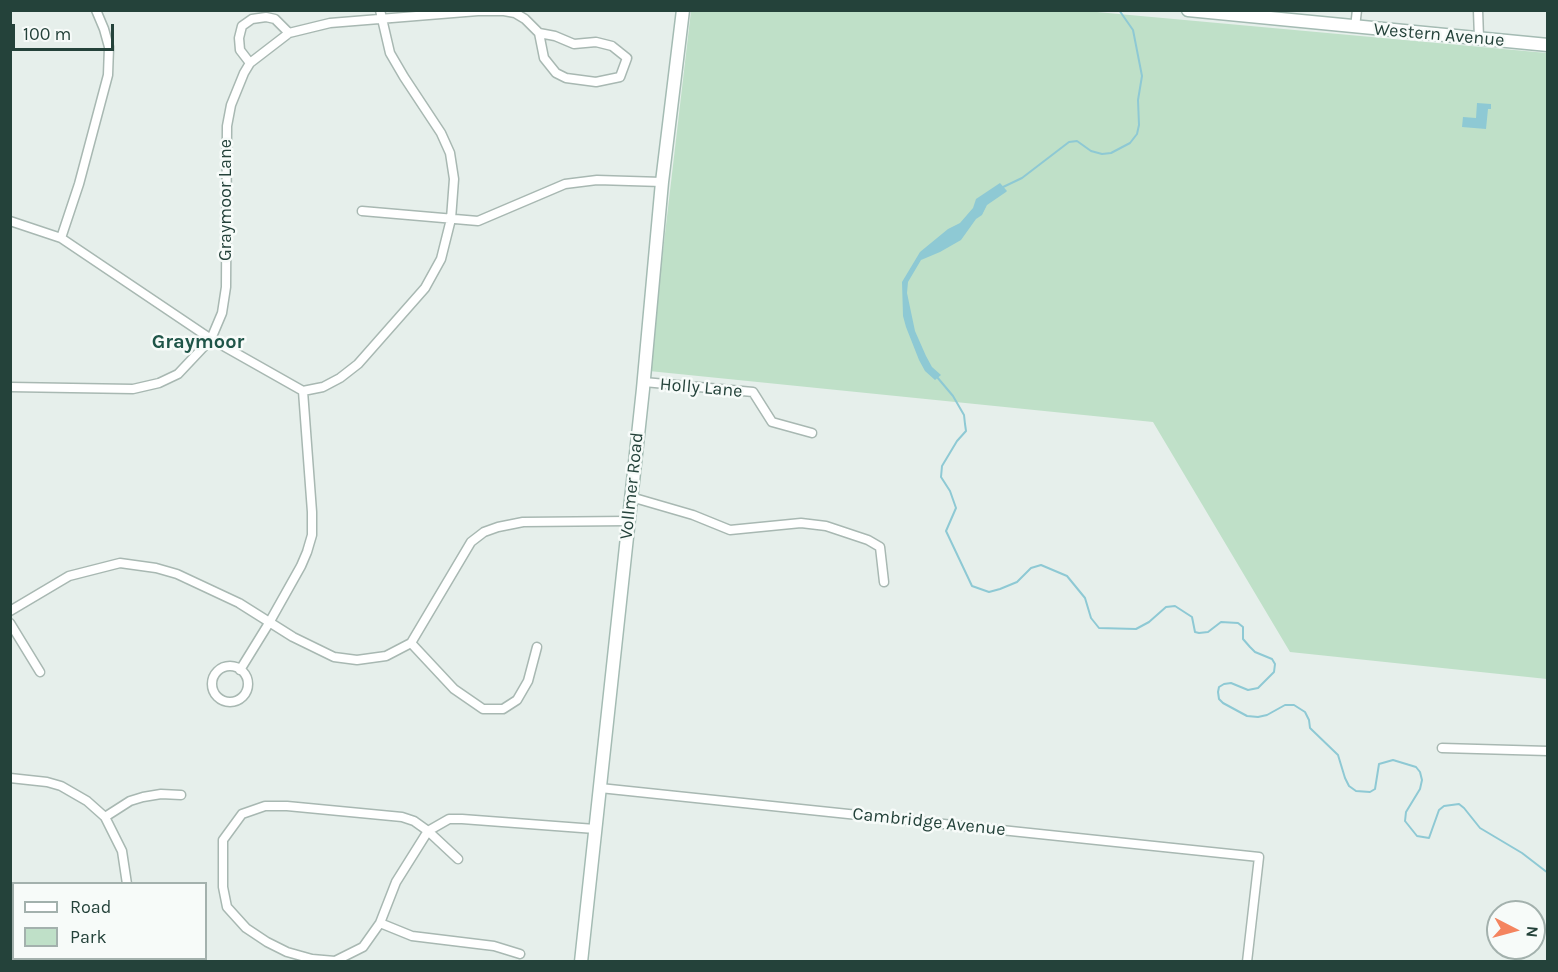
<!DOCTYPE html>
<style>
body{margin:0}
#map{position:relative;width:1558px;height:972px;overflow:hidden;background:#e6efeb;font-family:Karla,sans-serif}
canvas{display:block}
.frame{position:absolute;inset:0;border:12px solid #24423a;pointer-events:none}
.legend{position:absolute;left:12px;top:882px;width:195px;height:78px;box-sizing:border-box;background:#f7fbf9;border:2px solid #a3b1ad;margin:0;padding:8px 10px;list-style:none;font-size:18px;color:#24423a}
.legend li{display:flex;align-items:center;gap:12px;height:30px}
.legend b{width:30px;border:2px solid #a3b1ad}
.north{position:absolute;left:1486px;top:900px;width:60px;height:60px;box-sizing:border-box;background:#f7fbf9;border:2px solid #a3b1ad;border-radius:50%;rotate:96deg;font-size:16px;font-weight:700;line-height:24px;text-align:center;color:#24423a}
.north::after{content:'';display:block;margin:auto;width:21px;height:27px;background:#f4845f;clip-path:polygon(50% 0,100% 100%,50% 72%,0 100%)}
.scale{position:absolute;left:12px;top:24px;width:102px;height:27px;box-sizing:border-box;border:3px solid #24423a;border-top:0;padding-left:8px;font-size:18px;line-height:21px;white-space:nowrap;color:#24423a;-webkit-text-stroke:4px #f7fbf9;paint-order:stroke}
</style>
<div id="map">
<canvas width="1558" height="972"></canvas>
<div class="frame"></div>
<ul class="legend">
<li><b style="height:8px;background:#fff"></b>Road</li>
<li><b style="height:16px;background:#bfe0c8"></b>Park</li>
</ul>
<div class="north">N</div>
<div class="scale">100 m</div>
</div>
<script>
const c = document.querySelector('canvas').getContext('2d');
c.lineJoin = 'round';
function fill(path, color) { c.fillStyle = color; c.fill(path, 'evenodd'); }
const poly = rows => new Path2D(rows.map(r => 'M' + r).join(''));
function stroke(path, color, width, dash) { c.strokeStyle = color; c.lineWidth = width; c.lineCap = dash ? 'butt' : 'round'; c.setLineDash(dash || []); c.stroke(path); }
function drawText(font, color, halo, rows, align = 'center') {
  c.font = font + ' Karla,sans-serif'; c.lineWidth = 5; c.setLineDash([]); c.textBaseline = 'middle'; c.strokeStyle = halo; c.fillStyle = color; for (const [text, x, y, turn = 0] of rows) {
    c.save(); c.translate(x, y); c.rotate((+turn || 0) * Math.PI / 180); c.textAlign = isNaN(turn) ? turn : align; if (halo) c.strokeText(text, 0, 0); c.fillText(text, 0, 0); c.restore();
  }
}
fill(poly([
 [691,11,1086,11,1547,53,1547,679,1290,652,1153,422,649,371]
]), '#bfe0c8');
fill(poly([
 [1477,103,1491,104,1491,109,1488,109,1486,129,1462,127,1463,117,1476,118],
 [1000,183,1007,191,1006,192,987,205,982,215,976,219,961,240,940,252,921,260,908,282,907,293,915,331,926,356,932,367,941,375,935,380,925,371,919,360,906,327,903,316,902,282,920,252,948,229,960,223,973,208,976,199]
]), '#8ec9d4');
stroke(poly([
 [1001,188,1022,178,1069,142,1077,141,1091,151,1102,154,1111,153,1130,143,1137,134,1139,125,1138,100,1142,76,1133,30,1119,10],
 [937,377,953,396,964,415,965,424,966,431,957,441,942,466,941,477,950,491,956,508,946,531,972,586,989,592,1000,589,1017,582,1031,568,1041,565,1067,576,1085,598,1091,618,1099,628,1136,629,1149,622,1166,607,1175,606,1192,617,1195,632,1199,633,1208,632,1221,622,1238,623,1243,627,1243,639,1250,647,1255,652,1272,659,1275,664,1274,672,1258,688,1248,690,1231,683,1224,684,1219,687,1218,692,1219,699,1223,703,1247,716,1258,717,1267,715,1285,705,1294,705,1305,712,1309,720,1310,728,1338,755,1345,778,1349,786,1356,791,1370,792,1375,789,1379,764,1393,760,1416,767,1420,772,1422,780,1420,789,1406,812,1405,821,1417,836,1429,838,1439,810,1444,806,1459,804,1464,808,1480,828,1522,853,1548,873]
]), '#8ec9d4', 2);
const street = poly([
 [1478,10,1479,38],
 [1355,27,1357,10],
 [250,63,289,33,330,23,478,11,504,11,515,13,525,19,539,33,544,58,556,73,566,78,596,82,620,77,627,58,612,46,596,42,574,44,555,36,539,33],
 [362,211,478,221,565,184,597,180,662,182],
 [10,221,61,238,211,339,303,391],
 [61,238,79,184,108,75,109,47,104,29,96,10],
 [644,382,753,392,772,422,812,433],
 [10,387,133,389,159,383,178,374,211,339,222,313,226,287,227,126,231,105,244,73,250,63,240,50,239,38,242,26,252,19,266,17,275,19,289,33],
 [631,497,693,515,730,530,801,523,826,526,868,540,880,547,884,582],
 [10,611,69,576,120,563,156,568,177,574,239,603,293,637,334,657,357,660,386,656,411,643,454,689,483,709,503,709,517,700,528,681,537,647],
 [10,623,40,672],
 [411,643,471,542,484,532,498,527,523,522,628,521],
 '212 684a18 18 0 1 1 36 0a18 18 0 1 1-36 0Z',
 [240,670,269,623,301,566,307,552,312,535,312,512,303,391,323,387,340,378,358,364,425,288,441,259,451,219,454,179,450,153,441,133,404,77,390,53,380,10],
 [1442,748,1548,751],
 [10,778,47,782,61,786,87,801,105,817,130,801,143,797,161,794,181,795],
 [600,788,1259,857,1247,962],
 [105,817,122,851,127,884],
 [458,859,428,831,396,882,380,923,363,947,335,961,312,959,287,952,267,942,246,928,227,907,223,887,223,840,242,814,265,806,287,806,402,817,414,821,428,831,449,819,462,819,595,829],
 [10,892,14,896],
 [380,923,412,936,494,946,520,954],
 [24,962,25,958],
 [118,962,119,958]
]);
const secondary = poly([
 [1188,10,1548,45],
 [581,962,643,389,662,182,683,10]
]);
stroke(street, '#a8b8b2', 11);
stroke(secondary, '#a4bbb3', 15);
stroke(street, '#fff', 8);
stroke(secondary, '#fff', 12);
drawText('18px', '#24423a', '#f7fbf9', [
 ["Western Avenue",1439,35,5],
 ["Graymoor Lane",226,200,-90],
 ["Holly Lane",701,388,5],
 ["Vollmer Road",632,486,-84],
 ["Cambridge Avenue",929,822,6]
]);
drawText('bold 20px', '#1f5548', '#f7fbf9', [
 ["Graymoor",198,342]
]);
</script>
